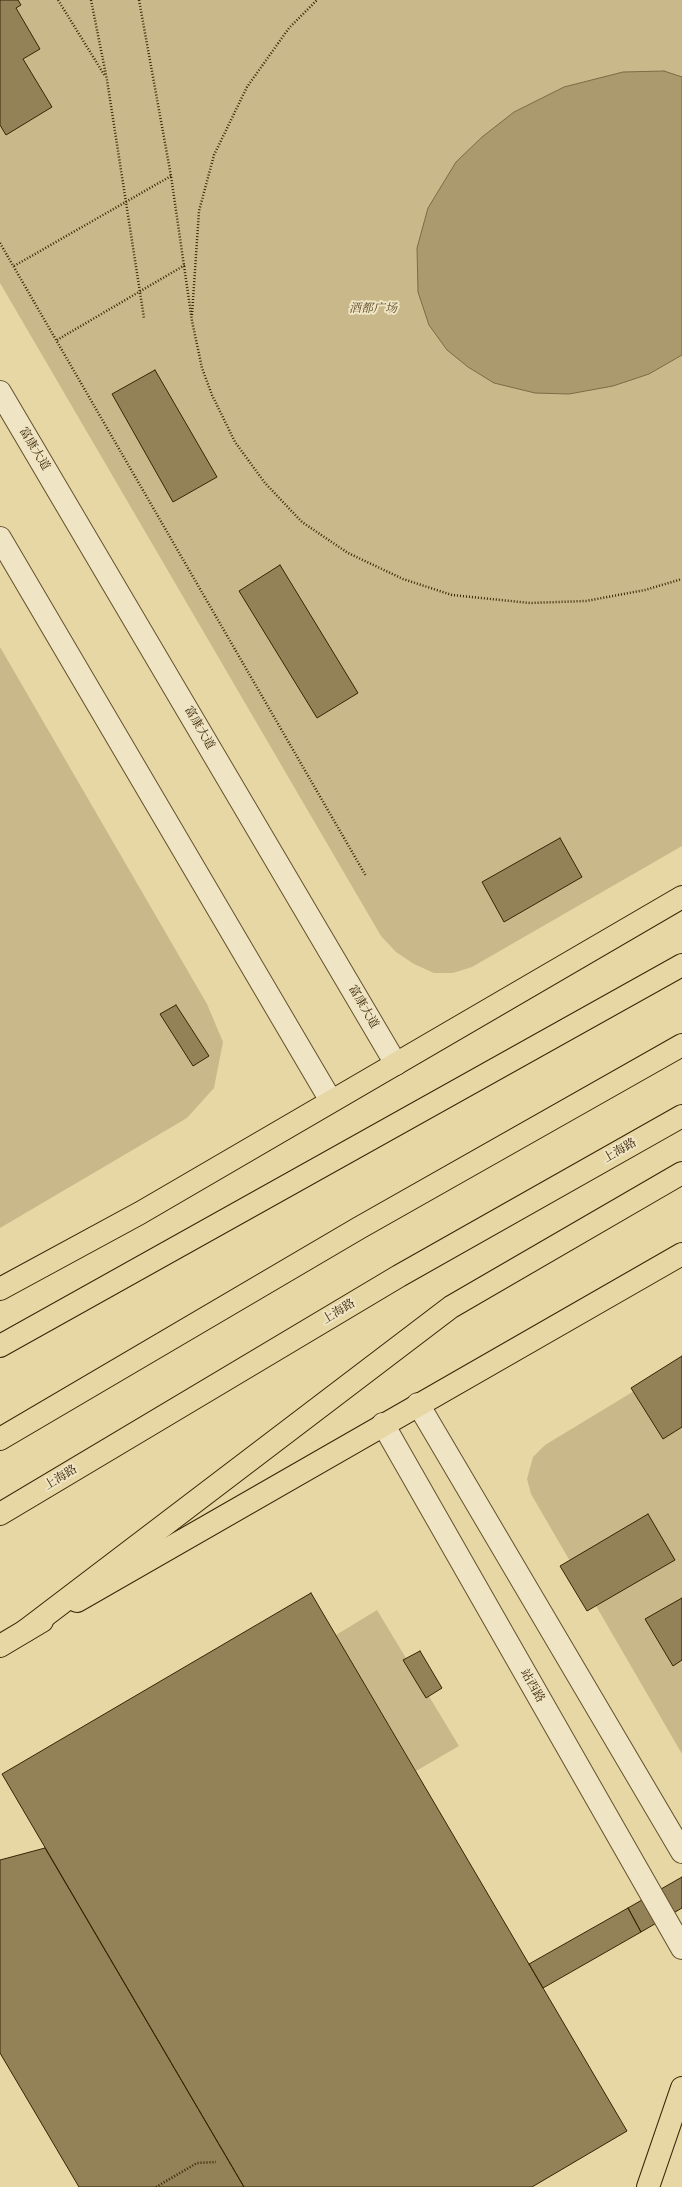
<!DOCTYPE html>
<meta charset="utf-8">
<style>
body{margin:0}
canvas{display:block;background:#e6d7a5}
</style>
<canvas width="682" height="2187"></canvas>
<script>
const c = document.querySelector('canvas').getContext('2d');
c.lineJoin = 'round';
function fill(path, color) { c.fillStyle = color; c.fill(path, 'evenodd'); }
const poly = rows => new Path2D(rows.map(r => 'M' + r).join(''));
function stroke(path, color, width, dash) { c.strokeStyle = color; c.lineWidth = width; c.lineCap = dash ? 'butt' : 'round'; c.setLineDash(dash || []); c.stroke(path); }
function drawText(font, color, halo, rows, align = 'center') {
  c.font = font + ' "Libre Bodoni","Noto Serif SC",serif'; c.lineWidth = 4; c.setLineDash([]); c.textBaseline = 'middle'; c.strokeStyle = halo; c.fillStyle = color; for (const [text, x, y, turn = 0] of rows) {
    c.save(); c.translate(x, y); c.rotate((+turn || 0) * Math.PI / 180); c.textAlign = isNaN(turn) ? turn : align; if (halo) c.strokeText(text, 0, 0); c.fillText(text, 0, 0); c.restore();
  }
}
fill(poly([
 [0,0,682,0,682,846,472,967,453,973,434,973,414,964,396,952,381,936,0,283],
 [0,647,207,1004,223,1042,214,1088,187,1118,0,1228],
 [682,1362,682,1754,531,1494,527,1479,533,1457,545,1445],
 [377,1610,459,1746,416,1771,336,1635]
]), '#c9b98a');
const water = poly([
 [664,71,682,77,682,355,649,374,613,386,569,394,535,393,494,383,468,367,447,350,429,325,418,292,417,248,428,208,456,162,482,137,514,112,564,87,623,72,664,71]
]);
fill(water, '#ab9a6e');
stroke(water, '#7d6b44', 1);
const building = poly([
 [0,0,18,0,21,5,16,8,40,49,23,59,52,107,6,135,0,125,0,0],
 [155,370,217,477,173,502,112,394,155,370],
 [280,565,358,693,317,718,239,591,280,565],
 [560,838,582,877,504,922,482,882,560,838],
 [176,1005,209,1056,193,1066,160,1014,176,1005],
 [682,1356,682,1427,663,1439,631,1388,682,1356],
 [648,1514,675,1560,587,1611,560,1566,648,1514],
 [311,1593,627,2131,532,2187,244,2187,2,1774,311,1593],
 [682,1598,682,1660,673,1666,645,1619,682,1598],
 [420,1651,442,1688,426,1698,403,1660,420,1651],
 [45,1848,244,2187,79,2187,0,2053,0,1860,45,1848],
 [682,1877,682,1908,641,1932,628,1908,682,1877],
 [628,1908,641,1932,543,1988,529,1964,628,1908]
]);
fill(building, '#938158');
stroke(building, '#392404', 1);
const minor = poly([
 [0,392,396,1064],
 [0,538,331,1101],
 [418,1404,682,1852],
 [383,1424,682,1948]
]);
const major = poly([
 [0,1289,140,1213,682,897],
 [77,1601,682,1254],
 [0,1646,42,1621]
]);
const highway = poly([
 [0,1346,682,965],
 [0,1439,359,1228,682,1045],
 [0,1514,399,1276,682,1116],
 [25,1631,451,1307,682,1173],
 [648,2187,682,2088]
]);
stroke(minor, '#64512c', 24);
stroke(major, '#392404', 24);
stroke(highway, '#392404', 24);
stroke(poly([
 [58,0,105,76],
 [91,0,107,80,144,318],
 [139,0,171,176,192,321,202,368,212,395,235,442,265,483,302,522,348,553,403,579,452,595,530,603,586,601,645,590,682,579],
 [0,243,366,876],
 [14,266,171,176],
 [192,315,199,211,214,155,247,87,289,28,317,0],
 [57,340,185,265],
 [156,2187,197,2163,216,2162]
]), '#392404', 2.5, [1, 2]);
stroke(minor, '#efe5c4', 22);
stroke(major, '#e6d7a5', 22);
stroke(highway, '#e6d7a5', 22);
drawText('italic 12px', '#5d4926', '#efe5c4', [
 ["酒都广场",373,309]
]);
drawText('12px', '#392404', '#efe5c4', [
 ["富康大道",34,449,59],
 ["富康大道",199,728,60],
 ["富康大道",363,1007,60],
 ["上海路",620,1151,-30],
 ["上海路",339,1312,-31],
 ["上海路",61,1478,-31],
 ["站西路",532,1686,60]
]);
</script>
